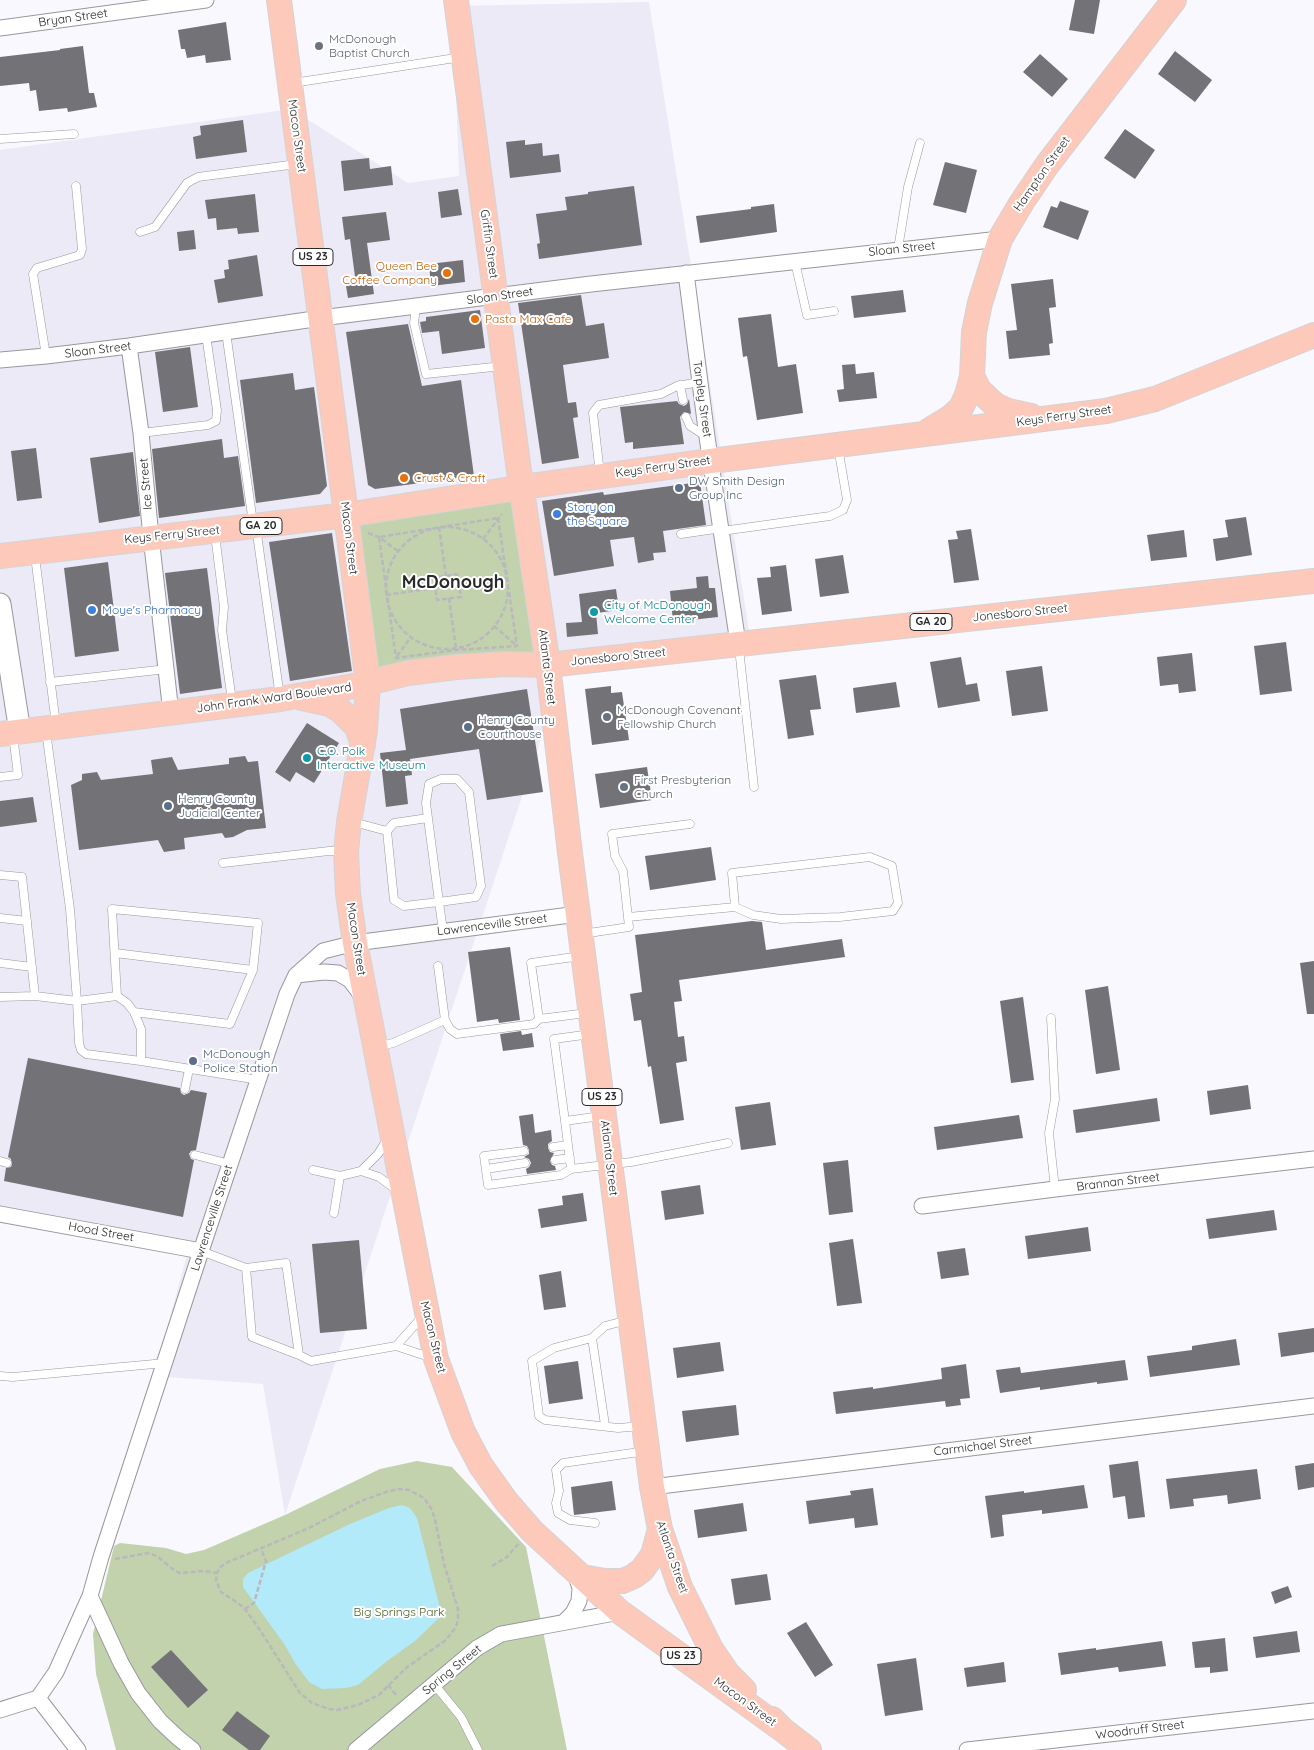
<!DOCTYPE html>
<style>
body{margin:0}
canvas{display:block;background:#f9f8fe}
</style>
<canvas width="1314" height="1750"></canvas>
<script>
const c = document.querySelector('canvas').getContext('2d');
c.lineJoin = 'round';
function fill(path, color) { c.fillStyle = color; c.fill(path, 'evenodd'); }
const poly = rows => new Path2D(rows.map(r => 'M' + r).join(''));
function stroke(path, color, width, dash) { c.strokeStyle = color; c.lineWidth = width; c.lineCap = dash ? 'butt' : 'round'; c.setLineDash(dash || []); c.stroke(path); }
function drawText(font, color, halo, rows, align = 'center') {
  c.font = font + ' Quicksand,sans-serif'; c.lineWidth = 4; c.setLineDash([]); c.textBaseline = 'middle'; c.strokeStyle = halo; c.fillStyle = color; for (const [text, x, y, turn = 0] of rows) {
    c.save(); c.translate(x, y); c.rotate((+turn || 0) * Math.PI / 180); c.textAlign = isNaN(turn) ? turn : align; if (halo) c.strokeText(text, 0, 0); c.fillText(text, 0, 0); c.restore();
  }
}
fill(poly([
 [649,2,749,630,570,651,285,1515,263,1384,154,1376,188,1251,0,1214,0,150,291,109,408,183,459,176,453,6]
]), '#eceaf7');
fill(poly([
 [522,487,548,665,368,683,346,515],
 [417,1461,452,1467,526,1547,567,1750,116,1750,96,1674,93,1634,114,1546,120,1543,166,1548,186,1554,204,1550,285,1515,380,1469]
]), '#c1d2ad');
fill(poly([
 [402,1505,410,1508,417,1518,440,1608,439,1618,415,1641,387,1661,358,1685,346,1688,322,1689,309,1682,295,1663,285,1645,243,1587,243,1579,248,1573,350,1524,389,1508]
]), '#b3eafa');
fill(poly([
 [1075,0,1100,0,1094,34,1069,30],
 [226,22,231,60,206,63,205,55,187,58,185,49,181,49,178,30],
 [83,46,89,93,94,93,97,107,68,112,67,108,39,111,36,90,30,91,29,83,0,86,0,57,60,50,60,49],
 [1175,51,1212,80,1195,102,1158,74],
 [1040,54,1068,79,1052,97,1023,72],
 [243,120,247,152,196,159,193,137,201,135,200,126],
 [1125,129,1155,150,1135,179,1104,158],
 [525,140,525,145,542,143,543,156,559,154,561,172,510,178,506,142],
 [369,158,370,169,391,166,393,185,344,191,341,161],
 [945,162,977,170,966,213,933,205],
 [634,186,642,245,539,259,537,244,540,243,536,214,567,210,565,197,588,194,588,192],
 [458,189,462,215,441,218,438,192],
 [255,194,259,232,238,234,237,228,217,230,216,218,208,219,205,200],
 [1060,201,1089,211,1078,240,1043,227,1051,206,1057,208],
 [774,204,777,232,700,243,696,216,751,209,751,207],
 [386,212,390,240,367,243,374,294,348,298,346,286,356,284,350,239,345,240,342,217],
 [194,230,196,249,179,251,177,232],
 [257,255,263,296,218,303,214,280,225,278,224,270,229,269,228,260],
 [463,260,465,282,431,286,429,264],
 [1053,279,1056,307,1049,308,1053,343,1049,344,1050,355,1009,359,1006,331,1017,330,1011,284],
 [903,290,906,312,854,318,851,296],
 [581,295,586,326,604,323,609,358,563,365,568,403,576,402,578,417,573,418,579,458,542,464,518,303],
 [480,310,485,348,442,354,439,331,422,333,420,322,426,321,426,317],
 [771,314,778,367,796,364,803,413,757,420,747,356,743,357,738,318],
 [408,324,422,386,461,380,474,476,375,489,368,485,346,332],
 [190,347,198,407,163,412,155,352],
 [855,364,856,374,874,372,877,398,839,402,837,390,844,389,842,365],
 [293,373,295,390,314,387,327,486,320,494,256,503,240,380],
 [689,399,691,414,684,412,680,417,684,444,633,449,633,442,625,443,620,407,677,401,679,404,684,406,687,404],
 [222,439,224,458,238,456,245,506,159,518,152,449],
 [36,448,42,498,17,501,11,451],
 [133,452,140,516,99,523,90,458],
 [700,482,706,525,663,531,666,552,653,553,654,560,638,563,634,537,610,540,614,566,554,576,542,501,603,492,604,495],
 [1246,517,1252,555,1216,561,1213,539,1228,537,1225,520],
 [971,529,979,580,954,583,948,540,958,539,956,531],
 [1184,530,1187,557,1151,561,1147,535],
 [332,533,352,671,290,681,269,542],
 [843,555,849,593,820,597,815,559],
 [108,562,119,651,75,657,64,568],
 [786,565,792,611,762,615,757,578,771,577,770,567],
 [207,568,222,688,180,694,165,573],
 [708,576,709,588,715,588,718,617,673,622,670,591,697,588,696,577],
 [616,589,619,610,596,613,598,634,567,637,566,623,582,622,579,594],
 [1286,642,1292,691,1260,695,1254,646],
 [1192,653,1196,691,1179,693,1178,684,1160,686,1157,657],
 [961,657,966,685,977,683,980,701,938,708,930,662],
 [1042,666,1048,711,1012,716,1006,671],
 [816,675,821,709,810,710,814,735,788,739,779,680],
 [896,682,900,707,856,713,853,688],
 [611,686,611,693,622,692,629,740,592,745,585,689],
 [527,689,543,792,487,800,479,749,410,759,412,775,405,776,408,804,386,807,380,753,406,750,400,709],
 [307,723,339,743,314,783,296,772,290,782,275,772],
 [245,756,248,762,258,761,266,828,247,830,233,837,225,838,222,833,184,838,185,849,164,852,158,840,79,850,71,785,82,780,82,774,97,772,101,780,153,774,151,760,172,757,178,770,229,764,229,758],
 [647,767,652,800,600,808,595,774],
 [33,797,37,822,0,827,0,801],
 [711,847,716,880,650,890,645,856],
 [752,921,762,922,766,950,842,939,845,957,679,980,682,1001,674,1002,678,1037,684,1036,687,1061,676,1063,684,1120,660,1124,651,1066,648,1067,641,1020,634,1021,630,994,642,992,635,935],
 [510,947,520,1020,499,1023,498,1019,477,1022,468,952],
 [1314,961,1314,1014,1307,1014,1300,963],
 [1108,986,1120,1070,1096,1074,1085,990],
 [1023,997,1034,1080,1011,1083,1000,1001],
 [521,1031,522,1035,532,1033,534,1047,503,1051,500,1034],
 [28,1058,180,1088,181,1093,184,1095,189,1093,191,1090,207,1093,196,1150,191,1151,189,1154,191,1159,194,1160,183,1217,4,1181,6,1168,11,1167,12,1164,11,1159,8,1157],
 [1248,1085,1251,1109,1210,1115,1207,1091],
 [1157,1098,1160,1121,1076,1133,1073,1110],
 [770,1102,776,1145,741,1150,735,1107],
 [533,1114,535,1133,551,1130,552,1141,548,1144,548,1148,550,1152,554,1153,550,1161,552,1165,555,1166,556,1170,527,1174,526,1169,529,1167,531,1163,529,1159,524,1157,529,1154,529,1150,527,1146,523,1145,519,1116],
 [1019,1115,1023,1138,937,1150,934,1127],
 [848,1160,853,1212,829,1215,823,1163],
 [700,1185,704,1214,665,1220,661,1191],
 [583,1193,587,1221,541,1228,538,1209,563,1205,562,1196],
 [1274,1210,1277,1230,1209,1239,1206,1219],
 [1088,1227,1091,1251,1028,1259,1025,1236],
 [853,1239,862,1303,837,1306,829,1243],
 [359,1240,367,1329,320,1333,312,1244],
 [965,1248,969,1275,941,1279,937,1252],
 [561,1271,566,1307,544,1310,539,1275],
 [1314,1328,1314,1352,1281,1357,1278,1333],
 [1236,1339,1240,1365,1150,1377,1147,1356,1192,1350,1192,1346],
 [720,1342,724,1371,677,1378,673,1348],
 [1125,1360,1128,1380,1097,1384,1097,1382,1040,1390,1040,1387,1000,1393,996,1370,1020,1367,1021,1373],
 [578,1361,583,1399,549,1404,544,1366],
 [966,1364,970,1398,960,1399,961,1405,946,1407,945,1401,836,1414,833,1392,873,1387,873,1389,942,1379,941,1368],
 [736,1405,739,1435,686,1442,682,1411],
 [1138,1461,1145,1517,1128,1519,1125,1496,1113,1498,1109,1465],
 [1314,1463,1314,1487,1298,1490,1295,1466],
 [1257,1469,1261,1499,1228,1504,1227,1495,1193,1499,1194,1506,1170,1509,1166,1479],
 [612,1481,616,1510,574,1515,571,1487],
 [1084,1485,1088,1508,1042,1514,1042,1510,1002,1515,1004,1536,991,1538,985,1496,1024,1491,1024,1493],
 [873,1488,878,1525,855,1528,854,1518,809,1524,806,1501,851,1495,850,1491],
 [743,1503,747,1531,698,1538,694,1510],
 [767,1574,771,1600,735,1605,731,1579],
 [1288,1586,1292,1597,1275,1604,1271,1592],
 [806,1622,833,1665,815,1677,787,1633],
 [1297,1631,1300,1652,1256,1658,1253,1637],
 [1225,1638,1228,1671,1210,1673,1210,1667,1195,1668,1192,1642],
 [1162,1641,1166,1666,1119,1672,1118,1667,1061,1675,1058,1653,1096,1648,1096,1650],
 [171,1650,208,1690,188,1708,151,1667],
 [916,1658,923,1710,885,1716,877,1664],
 [1004,1662,1006,1682,967,1687,964,1668],
 [237,1711,270,1736,260,1750,249,1750,222,1730]
]), '#737277');
const service = poly([
 [293,83,462,57],
 [0,139,74,134],
 [140,232,155,227,187,183,198,177,297,164],
 [898,249,908,187,920,143],
 [795,262,807,315,834,311],
 [416,307,414,323,426,374,503,366],
 [226,332,253,523],
 [46,356,33,274,37,268,80,255,82,249,76,186],
 [680,385,683,400],
 [686,417,690,426,707,437],
 [141,433,208,425,216,421,217,410,206,335],
 [600,474,593,413,599,405,661,394,677,386,700,382],
 [256,527,280,697],
 [722,531,830,516,843,510,847,500,838,447],
 [215,534,224,607,222,630,232,701],
 [681,534,722,528],
 [35,556,56,725],
 [739,648,754,787],
 [50,682,167,669],
 [46,731,70,909,77,1001,117,996,112,909,258,923,253,970,230,1024,134,1012,141,1029,141,1061,259,1080],
 [0,777,18,775,13,735],
 [428,818,394,823,387,831,394,900,404,906,439,902,476,897,481,886,469,792,457,779,441,779,429,784,426,803,439,902,443,931],
 [353,822,387,831],
 [223,863,329,851,342,851],
 [0,875,22,877,35,996,77,1001,79,1043,81,1050,86,1054,141,1061],
 [628,917,735,907,732,873,870,857,892,866,898,903,893,911,840,917,781,919,753,915,735,907],
 [0,918,27,921],
 [582,934,629,927,623,871,615,856,612,834,690,824],
 [115,953,253,970],
 [581,956,531,963,539,1019,587,1013],
 [0,963,32,967],
 [438,966,445,1020,450,1029,457,1034,534,1024,539,1019],
 [117,996,127,1003,134,1012],
 [0,997,35,996],
 [1051,1018,1055,1099,1049,1133,1055,1189],
 [591,1034,554,1039,565,1121,601,1116],
 [377,1047,393,1043,445,1020],
 [185,1089,189,1069],
 [565,1121,571,1169,631,1162,728,1143],
 [553,1147,568,1145],
 [524,1151,484,1156,488,1185,561,1175,571,1169],
 [195,1155,230,1164],
 [555,1160,570,1158],
 [0,1161,7,1163],
 [486,1169,525,1163],
 [313,1170,340,1176],
 [361,1171,379,1177,398,1191],
 [334,1213,340,1176,361,1171,378,1154,388,1138],
 [201,1251,246,1268],
 [423,1316,396,1346,432,1358],
 [628,1320,605,1326,592,1338,554,1348,532,1361,539,1416,545,1420,618,1428,642,1426],
 [592,1338,605,1425],
 [299,1355,252,1337,246,1268,286,1263,299,1355,311,1361,396,1346],
 [0,1376,13,1377,165,1363],
 [595,1523,570,1520,558,1513,556,1503,559,1491,556,1470,563,1463,646,1451],
 [434,1684,461,1717,478,1750]
]);
const minor = poly([
 [0,28,206,0],
 [686,273,707,437,738,643],
 [129,346,141,433,151,537,171,713],
 [0,360,46,356,129,346,321,318,591,284,1000,239],
 [296,975,324,972,338,973,350,980,362,996],
 [922,1206,1055,1189,1314,1159],
 [0,1214,201,1251],
 [652,1487,1314,1406],
 [90,1596,121,1663,138,1693,160,1721,177,1737,193,1750],
 [564,1622,573,1613,579,1601,580,1588,575,1573],
 [38,1698,78,1750],
 [0,1710,38,1698,56,1672,90,1596,101,1557,201,1251,287,994,296,975,323,951,355,943,578,914],
 [356,1750,477,1648,501,1634,620,1612],
 [967,1750,1314,1711]
]);
const secondary = poly([
 [0,604,20,732]
]);
const primary = poly([
 [279,0,368,683,365,730,349,822,346,852,348,894,355,943,436,1359,463,1432,481,1466,506,1501,532,1531,620,1612,783,1730],
 [456,0,519,471,548,665,570,853,652,1487,660,1529,680,1587,711,1649,728,1674,744,1690],
 [972,376,979,390,995,405,1008,411,1031,416],
 [928,431,951,417,961,408,967,395,972,376,974,332,980,303,1000,239,1022,202,1047,165,1174,0],
 [0,556,346,515,537,485,711,461,1106,411,1155,399,1314,335],
 [302,698,330,704,341,711,357,727,363,745],
 [0,734,280,699,354,686,408,673,456,667,505,664,548,665,1314,581],
 [582,1577,605,1581,623,1581,634,1576,642,1570,653,1555,660,1529],
 [772,1719,783,1730,809,1750]
]);
stroke(service, '#98989c', 9);
stroke(minor, '#98989c', 17);
stroke(secondary, '#98989c', 23);
stroke(primary, '#d4d4d4', 26);
stroke(poly([
 [498,518,517,646,456,650,396,658,379,537,498,518],
 '386 588a61 61 0 1 1 122 0a61 61 0 1 1-122 0Z',
 [439,527,446,576],
 [368,533,379,537,399,552],
 [483,539,502,514],
 [457,574,461,597,437,600,434,578,457,574],
 [459,585,508,578],
 [386,595,435,588],
 [449,598,456,649],
 [494,626,516,645],
 [397,656,411,637],
 [115,1559,148,1553,157,1556,175,1571,180,1573,204,1571,217,1573,216,1580,221,1592,238,1603,245,1609,260,1630,300,1693,312,1703,329,1709,337,1710,358,1705,379,1695,406,1668,446,1640,456,1627,458,1619,458,1609,444,1564,435,1519,431,1508,424,1498,409,1490,398,1489,386,1492,361,1501,309,1528,226,1563,219,1568,217,1573],
 [492,1566,507,1557,519,1543],
 [245,1609,254,1603,266,1561,261,1549],
 [388,1685,397,1696]
]), '#b9b8bc', 2.5, [5, 2.5]);
stroke(service, '#fff', 8);
stroke(minor, '#fff', 15);
stroke(secondary, '#fff', 21);
stroke(primary, '#fcc9ba', 24);
for (const [x, y, r, color] of [
 [319,46,5,"#6b7280"],
 [447,273,5,"#e8710a"],
 [475,319,5,"#e8710a"],
 [404,478,5,"#e8710a"],
 [679,488,5,"#5c6f8a"],
 [557,514,5,"#3f7fe0"],
 [92,610,5,"#3f7fe0"],
 [594,612,5,"#0f9aa8"],
 [607,717,5,"#6b7280"],
 [468,727,5,"#5c6f8a"],
 [307,758,5,"#0f9aa8"],
 [624,787,5,"#6b7280"],
 [168,806,5,"#5c6f8a"],
 [193,1061,5,"#5c6f8a"]
]) { const dot = new Path2D(); dot.arc(x, y, r, 0, 2 * Math.PI); c.fillStyle = color; c.fill(dot); stroke(dot, '#fff', 2); }
for (const [x, y, w] of [
 [313,257,40],
 [261,526,42],
 [931,622,42],
 [602,1097,40],
 [681,1656,40]
]) { const box = new Path2D(); box.roundRect(x - w / 2, y - 8.5, w, 17, 4); c.fillStyle = '#fff'; c.fill(box); stroke(box, '#29282a', 1); }
drawText('bold 11px', '#29282a', null, [
 ["US 23",313,257],
 ["GA 20",261,526],
 ["GA 20",931,622],
 ["US 23",602,1097],
 ["US 23",681,1656]
]);
drawText('12px', '#29282a', '#fff', [
 ["Bryan Street",73,18,-8],
 ["Macon Street",297,136,82],
 ["Hampton Street",1042,174,-55],
 ["Griffin Street",489,244,82],
 ["Sloan Street",902,249,-6],
 ["Sloan Street",500,296,-8],
 ["Sloan Street",98,350,-7],
 ["Tarpley Street",702,399,82],
 ["Keys Ferry Street",1064,416,-8],
 ["Keys Ferry Street",663,467,-8],
 ["Ice Street",146,484,-95],
 ["Keys Ferry Street",172,535,-6],
 ["Macon Street",349,538,83],
 ["Jonesboro Street",1020,613,-6],
 ["Jonesboro Street",618,657,-6],
 ["Atlanta Street",547,667,83],
 ["John Frank Ward Boulevard",274,698,-8],
 ["Lawrenceville Street",492,925,-7],
 ["Macon Street",356,939,81],
 ["Atlanta Street",609,1158,83],
 ["Brannan Street",1118,1182,-7],
 ["Lawrenceville Street",212,1218,-72],
 ["Hood Street",101,1232,10],
 ["Macon Street",433,1337,76],
 ["Carmichael Street",983,1446,-7],
 ["Atlanta Street",672,1557,71],
 ["Spring Street",452,1670,-39],
 ["Macon Street",745,1702,36],
 ["Woodruff Street",1140,1730,-7]
]);
drawText('12px', '#5b616d', '#fff', [
 ["McDonough",329,39],
 ["Baptist Church",329,53],
 ["McDonough Covenant",617,710],
 ["Fellowship Church",617,724],
 ["First Presbyterian",634,780],
 ["Church",634,794]
], 'left');
drawText('12px', '#c56008', '#fff', [
 ["Queen Bee",437,266,"right"],
 ["Coffee Company",437,280,"right"],
 ["Pasta Max Cafe",485,319],
 ["Crust & Craft",414,478]
], 'left');
drawText('12px', '#4e5e75', '#fff', [
 ["DW Smith Design",689,481],
 ["Group Inc",689,495],
 ["Henry County",478,720],
 ["Courthouse",478,734],
 ["Henry County",178,799],
 ["Judicial Center",178,813],
 ["McDonough",203,1054],
 ["Police Station",203,1068]
], 'left');
drawText('12px', '#366cbe', '#fff', [
 ["Story on",567,507],
 ["the Square",567,521],
 ["Moye's Pharmacy",102,610]
], 'left');
drawText('12px', '#0d838f', '#fff', [
 ["City of McDonough",604,605],
 ["Welcome Center",604,619],
 ["C.O. Polk",317,751],
 ["Interactive Museum",317,765]
], 'left');
drawText('12px', '#496126', '#fff', [
 ["Big Springs Park",399,1612]
]);
drawText('bold 18px', '#29282a', '#fff', [
 ["McDonough",453,583]
]);
</script>
